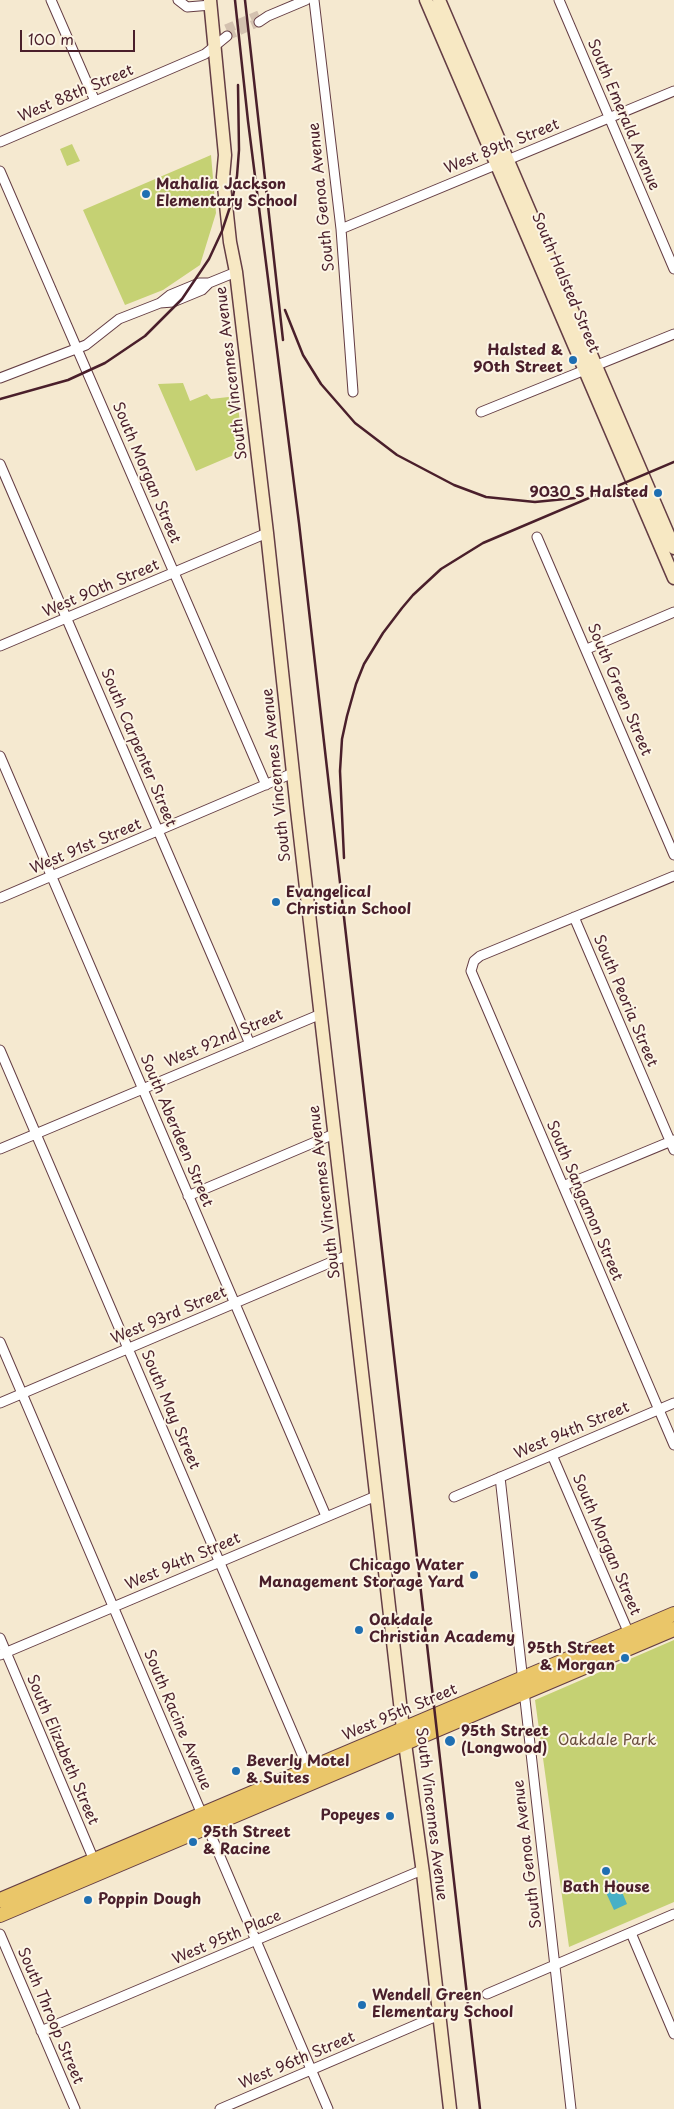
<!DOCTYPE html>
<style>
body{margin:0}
#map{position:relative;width:674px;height:2109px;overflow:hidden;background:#f5e9d0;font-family:"Playpen Sans",sans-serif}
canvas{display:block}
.scale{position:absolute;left:20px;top:30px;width:115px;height:22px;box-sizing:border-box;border:2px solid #4a1f2b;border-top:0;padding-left:6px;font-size:15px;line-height:18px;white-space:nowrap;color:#4a1f2b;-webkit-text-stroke:4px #fcf5e5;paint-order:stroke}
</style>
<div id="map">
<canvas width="674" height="2109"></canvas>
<div class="scale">100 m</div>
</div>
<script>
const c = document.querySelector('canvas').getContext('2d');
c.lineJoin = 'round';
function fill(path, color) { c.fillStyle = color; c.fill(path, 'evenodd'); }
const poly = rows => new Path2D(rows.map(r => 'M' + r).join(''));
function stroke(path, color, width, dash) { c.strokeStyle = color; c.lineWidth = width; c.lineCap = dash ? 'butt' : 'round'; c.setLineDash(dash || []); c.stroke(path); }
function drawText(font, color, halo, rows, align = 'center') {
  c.font = font + ' "Playpen Sans",sans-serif'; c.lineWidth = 4; c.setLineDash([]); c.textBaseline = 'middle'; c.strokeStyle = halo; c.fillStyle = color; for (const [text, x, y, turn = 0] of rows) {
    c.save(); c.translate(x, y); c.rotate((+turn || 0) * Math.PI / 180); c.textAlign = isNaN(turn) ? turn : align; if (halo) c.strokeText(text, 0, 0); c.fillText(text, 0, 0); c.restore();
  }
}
fill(poly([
 [72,144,80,161,67,166,60,149],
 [211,155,216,213,200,265,163,290,125,305,83,210],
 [183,383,190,401,207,394,211,399,237,396,243,451,196,471,158,384],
 [674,1640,674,1902,569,1947,535,1700]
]), '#c5d173');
fill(poly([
 [617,1880,627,1904,614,1910,603,1886]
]), '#47b0c6');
stroke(poly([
 [226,29,259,15],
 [227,36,259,22]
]), '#d3c1af', 9, [9, 4.5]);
const street = poly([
 [51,0,95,101],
 [178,0,187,7,211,5],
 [314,0,341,229,353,392],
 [559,0,674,269],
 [259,22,268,16,306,0],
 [0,142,205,54,227,36],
 [0,171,266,785],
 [341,229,674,91],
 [160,303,173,302,202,290,209,283],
 [0,378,86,345,119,319,160,303,170,295,199,283,209,283,236,272],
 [481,412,674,334],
 [0,464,250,1044],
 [537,537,674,855],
 [0,646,267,533],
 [587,649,674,612],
 [0,756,326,1516],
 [674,876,480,956,474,961,471,971,674,1445],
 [0,898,293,773],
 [574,917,674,1150],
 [0,1050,310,1773],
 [0,1149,321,1014],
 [563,1186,674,1140],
 [188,1196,334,1134],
 [0,1342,328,2109],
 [0,1403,348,1255],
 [552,1455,630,1636],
 [500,1477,571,2109],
 [454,1497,674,1403],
 [0,1638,96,1865],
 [0,1655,376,1496],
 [631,1933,674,2034],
 [0,1934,75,2109],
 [487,1994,674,1914],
 [41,2031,422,1870],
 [220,2109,439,2015]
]);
const secondary = poly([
 [210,0,225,155,223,177,230,242,236,272,267,533,297,810,380,1528,403,1729,423,1873,450,2109],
 [426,0,674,578],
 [439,0,674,548]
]);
const primary = poly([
 [0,1900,674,1614],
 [0,1915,674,1629]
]);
stroke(street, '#643d44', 11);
stroke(secondary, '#643d44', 15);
stroke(primary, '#643d44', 16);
stroke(street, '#fff', 9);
stroke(secondary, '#f7e8c3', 12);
stroke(primary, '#eac669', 14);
stroke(poly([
 [235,0,248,121,299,523,480,2109],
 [245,0,283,340],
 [285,310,303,355,321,384,355,423,397,455,454,485,486,497,535,502,575,498],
 [0,399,68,380,105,363,145,336,182,299,209,259,222,231,232,201,237,176,239,150,238,85],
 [344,858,340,771,342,739,347,716,356,684,364,664,383,633,402,608,413,595,441,569,483,543,674,462]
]), '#4a1f2b', 2.5);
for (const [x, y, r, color] of [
 [146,194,5,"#1f6fb2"],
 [573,360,5,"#1f6fb2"],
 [658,493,5,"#1f6fb2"],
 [276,902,5,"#1f6fb2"],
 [474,1575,5,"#1f6fb2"],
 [359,1630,5,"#1f6fb2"],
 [625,1658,5,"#1f6fb2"],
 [450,1741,6,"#1f6fb2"],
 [236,1771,5,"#1f6fb2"],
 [390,1816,5,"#1f6fb2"],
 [193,1842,5,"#1f6fb2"],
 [606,1871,5,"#1f6fb2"],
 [88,1900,5,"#1f6fb2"],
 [362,2005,5,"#1f6fb2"]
]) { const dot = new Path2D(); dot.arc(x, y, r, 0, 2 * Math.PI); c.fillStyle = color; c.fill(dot); stroke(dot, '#fcf5e5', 2); }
drawText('15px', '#4a1f2b', '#fcf5e5', [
 ["West 88th Street",76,94,-23],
 ["South Emerald Avenue",623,115,67],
 ["West 89th Street",502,147,-22],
 ["South Genoa Avenue",322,197,-96],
 ["South Halsted Street",565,283,67],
 ["South Vincennes Avenue",232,373,-97],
 ["South Morgan Street",146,473,67],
 ["West 90th Street",101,589,-23],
 ["South Green Street",619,690,67],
 ["South Carpenter Street",138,748,67],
 ["South Vincennes Avenue",277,775,-96],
 ["West 91st Street",86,847,-23],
 ["South Peoria Street",625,1001,67],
 ["West 92nd Street",224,1039,-23],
 ["South Aberdeen Street",176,1131,67],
 ["South Vincennes Avenue",325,1192,-97],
 ["South Sangamon Street",584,1201,67],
 ["West 93rd Street",169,1316,-23],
 ["South May Street",170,1410,67],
 ["West 94th Street",572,1431,-23],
 ["South Morgan Street",606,1545,67],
 ["West 94th Street",183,1562,-23],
 ["West 95th Street",400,1713,-23],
 ["South Racine Avenue",177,1720,67],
 ["South Elizabeth Street",62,1750,67],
 ["South Vincennes Avenue",431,1814,83],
 ["South Genoa Avenue",528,1854,-97],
 ["West 95th Place",227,1938,-23],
 ["South Throop Street",50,2016,67],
 ["West 96th Street",297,2061,-23]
]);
drawText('bold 15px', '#4a1f2b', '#fcf5e5', [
 ["Mahalia Jackson",156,185],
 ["Elementary School",156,202],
 ["Halsted &",563,351,"right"],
 ["90th Street",563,368,"right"],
 ["9030 S Halsted",648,493,"right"],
 ["Evangelical",286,893],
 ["Christian School",286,910],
 ["Chicago Water",464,1566,"right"],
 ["Management Storage Yard",464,1583,"right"],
 ["Oakdale",369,1621],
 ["Christian Academy",369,1638],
 ["95th Street",615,1649,"right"],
 ["& Morgan",615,1666,"right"],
 ["95th Street",461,1732],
 ["(Longwood)",461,1749],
 ["Beverly Motel",246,1762],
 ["& Suites",246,1779],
 ["Popeyes",380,1816,"right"],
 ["95th Street",203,1833],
 ["& Racine",203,1850],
 ["Bath House",606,1888,"center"],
 ["Poppin Dough",98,1900],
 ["Wendell Green",372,1996],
 ["Elementary School",372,2013]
], 'left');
drawText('15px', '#694c3d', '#fcf5e5', [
 ["Oakdale Park",607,1741]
]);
</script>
